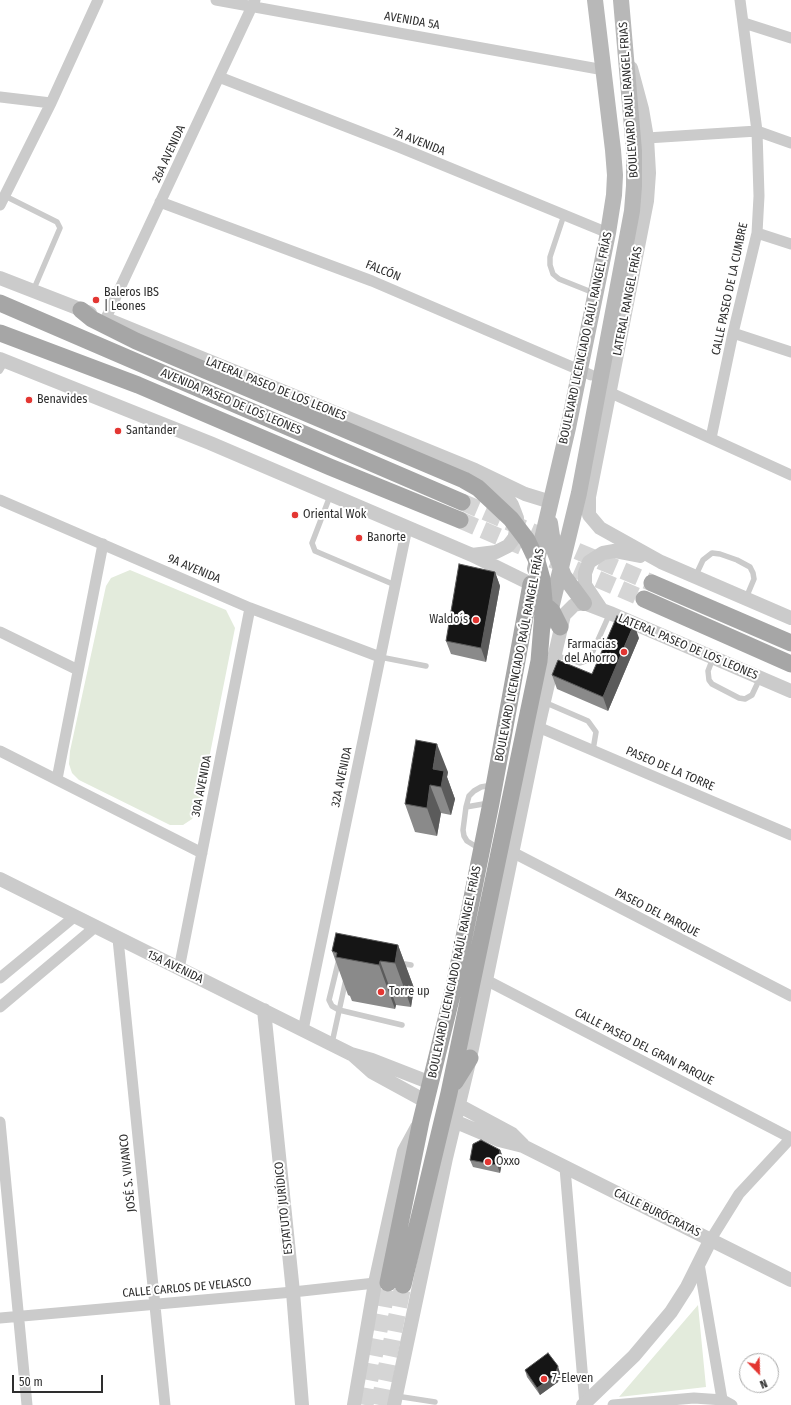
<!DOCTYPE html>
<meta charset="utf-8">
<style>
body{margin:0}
#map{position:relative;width:791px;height:1405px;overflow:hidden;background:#fff;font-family:"Fira Sans Condensed",sans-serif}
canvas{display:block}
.north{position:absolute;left:739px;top:1353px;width:40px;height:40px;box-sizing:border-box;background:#fff;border:1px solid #ababab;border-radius:50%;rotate:157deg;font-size:11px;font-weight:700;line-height:16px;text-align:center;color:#2e2e2e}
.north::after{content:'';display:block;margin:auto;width:14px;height:18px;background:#e33632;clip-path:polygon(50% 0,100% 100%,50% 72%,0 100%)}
.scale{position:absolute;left:12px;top:1375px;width:91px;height:18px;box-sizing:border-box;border:2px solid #2e2e2e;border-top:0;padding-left:5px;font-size:12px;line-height:14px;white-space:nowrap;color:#2e2e2e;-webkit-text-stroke:3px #fff;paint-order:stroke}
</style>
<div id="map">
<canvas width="791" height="1405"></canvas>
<div class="north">N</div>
<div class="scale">50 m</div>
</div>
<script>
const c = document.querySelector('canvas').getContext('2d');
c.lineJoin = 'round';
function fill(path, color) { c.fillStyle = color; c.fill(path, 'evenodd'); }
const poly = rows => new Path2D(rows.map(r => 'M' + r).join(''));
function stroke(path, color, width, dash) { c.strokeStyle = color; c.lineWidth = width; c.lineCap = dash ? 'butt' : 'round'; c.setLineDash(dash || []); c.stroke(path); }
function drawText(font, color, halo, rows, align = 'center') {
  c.font = font + ' "Fira Sans Condensed",sans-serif'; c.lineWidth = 4; c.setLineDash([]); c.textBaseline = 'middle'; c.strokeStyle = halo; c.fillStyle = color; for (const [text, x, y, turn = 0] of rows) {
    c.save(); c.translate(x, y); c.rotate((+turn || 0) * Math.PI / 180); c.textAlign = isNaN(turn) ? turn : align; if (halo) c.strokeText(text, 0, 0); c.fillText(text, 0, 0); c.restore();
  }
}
fill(poly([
 [130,570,226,610,235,628,199,809,192,819,183,825,170,825,79,780,72,773,69,764,70,751,106,586,111,578],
 [698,1305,706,1387,619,1397]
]), '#e3ebdc');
stroke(poly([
 [462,502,652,583],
 [460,520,644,599],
 [365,1405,388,1283],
 [379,1405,403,1285]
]), '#d5d5d5', 17, [17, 8]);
stroke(poly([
 [5,196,57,222,60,228,33,291],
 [564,215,550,257,550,265,553,274,559,279,594,293],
 [0,371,6,361],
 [330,496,312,543,315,551,395,585],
 [695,577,703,560,712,553,720,554,737,560,750,567,753,573,754,579,746,598],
 [555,655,580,663,589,660,610,613],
 [380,657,426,666],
 [713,658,708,671,709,680,712,684,739,698,745,699,752,695,760,678],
 [544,702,588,721,596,732,593,750],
 [466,807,489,803],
 [480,849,467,841,464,836,463,830,466,807,469,796,474,791,481,787,492,785],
 [339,959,329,1000,332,1006,339,1010,402,1025],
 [399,963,411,965],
 [332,1043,346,979],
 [396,1396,435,1402]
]), '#cbcbcb', 5.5);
stroke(poly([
 [216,0,604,70],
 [744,23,791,38],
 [219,77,399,147,608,233],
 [0,97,51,103],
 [647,138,757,131,791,143],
 [160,202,372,281,591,375],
 [0,205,51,103,98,0],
 [757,233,791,244],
 [106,318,255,0],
 [733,333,791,352],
 [611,393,791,475],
 [711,438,733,333,757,233,759,196,757,131,740,0],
 [0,500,250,608,380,657],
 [0,632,78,670],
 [538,727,791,835],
 [0,751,202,853],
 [57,779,103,544],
 [512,852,791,996],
 [118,939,165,1405],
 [179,969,250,608],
 [0,978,74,917],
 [486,980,791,1138],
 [0,1007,94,928],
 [303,1030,407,528],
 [0,1122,27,1405],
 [565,1168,585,1405],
 [711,1239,739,1194,791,1138],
 [699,1264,723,1405],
 [0,1318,293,1292,375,1283],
 [613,1405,694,1398,723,1400,732,1405]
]), '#cbcbcb', 11);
stroke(poly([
 [631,68,642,109,647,138,649,173,647,201,589,497,589,515,600,528,661,562,791,618],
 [0,278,90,313],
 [111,321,475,470,525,494,551,502],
 [0,359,210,443,472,555,531,584],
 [472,555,496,552,508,546,515,537,517,518,512,505,504,493,491,483],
 [601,609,585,585,585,573,589,562,603,553,614,551,640,556],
 [0,879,351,1054,372,1060,431,1083],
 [264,1010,293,1292,302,1405],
 [353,1055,372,1072,427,1102],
 [458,1105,512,1134,523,1145],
 [454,1121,499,1140,523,1146,791,1280],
 [354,1405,375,1283,404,1151,417,1127],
 [394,1405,446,1158,470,1058,538,727,564,615,574,605,584,603,610,613,791,691],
 [583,1405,634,1356,671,1312,687,1287,711,1239]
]), '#cbcbcb', 14);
stroke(poly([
 [550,523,554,550,564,576,584,603],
 [535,569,568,428,608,233,614,195,615,175,613,150,595,0],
 [548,621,579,493,632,211,634,186,634,151,621,0]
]), '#b8b8b8', 16);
stroke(poly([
 [0,303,462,502],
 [81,310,92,319,136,341,464,480,478,488,511,519,527,540,537,561,542,579,544,600,539,661,449,1093,403,1285],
 [0,333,138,385,330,467,460,520],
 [652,583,791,643],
 [644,599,791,664],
 [536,607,546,606,552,611,560,627],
 [455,1082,470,1058],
 [388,1283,421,1121,454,987,491,803,531,584]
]), '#a6a6a6', 17);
fill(poly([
 [495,572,500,586,486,662,451,654,446,641],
 [639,638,608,711,557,689,552,675,592,674],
 [448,772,447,777,455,799,451,815,441,813,437,836,415,832,405,804],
 [398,945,414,988,411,1007,396,1005,395,1009,352,1001,350,996,348,995,332,951],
 [500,1150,503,1157,500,1173,473,1167,470,1160],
 [525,1370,560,1373,558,1382,540,1395,527,1377]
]), '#8a8a8a');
fill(poly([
 [495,572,500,586,486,662,481,648],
 [634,624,639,638,608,711,603,697],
 [437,744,448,772,447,777,455,799,451,815,441,787,433,769],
 [430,785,441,813,437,836,427,808],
 [398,945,414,988,411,1007,395,963],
 [380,961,396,1005,395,1009,379,965],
 [500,1150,503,1157,500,1173,497,1165],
 [558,1366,560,1373,558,1382,540,1395,537,1388]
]), '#5b5b5b');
const building = poly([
 [459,564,495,572,481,648,446,641,459,564],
 [617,616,634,624,603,697,552,675,558,660,592,674,617,616],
 [416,740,437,744,433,769,444,771,441,787,430,785,427,808,405,804,416,740],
 [336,933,398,945,395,963,380,961,379,965,336,957,337,953,332,951,336,933],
 [481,1140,500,1150,497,1165,470,1160,473,1144,481,1140],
 [548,1353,558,1366,555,1375,537,1388,525,1370,548,1353]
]);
fill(building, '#151515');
stroke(building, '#5b5b5b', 1);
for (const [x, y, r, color] of [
 [96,300,4,"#e33632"],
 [29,400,4,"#e33632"],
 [118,431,4,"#e33632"],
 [295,515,4,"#e33632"],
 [359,538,4,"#e33632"],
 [476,620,4,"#e33632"],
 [624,652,4,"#e33632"],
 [381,992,4,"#e33632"],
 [488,1162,4,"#e33632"],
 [544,1379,4,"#e33632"]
]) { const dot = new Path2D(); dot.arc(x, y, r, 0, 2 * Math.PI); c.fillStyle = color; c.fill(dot); stroke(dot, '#fff', 1.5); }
drawText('12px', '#2e2e2e', '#fff', [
 ["AVENIDA 5A",412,21,10],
 ["BOULEVARD RAUL RANGEL FRIAS",629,100,-94],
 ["7A AVENIDA",419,142,22],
 ["26A AVENIDA",169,154,-65],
 ["FALCÓN",383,271,22],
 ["CALLE PASEO DE LA CUMBRE",730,289,-78],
 ["LATERAL RANGEL FRÍAS",628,301,-79],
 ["BOULEVARD LICENCIADO RAÚL RANGEL FRÍAS",586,338,-78],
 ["LATERAL PASEO DE LOS LEONES",276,389,22],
 ["AVENIDA PASEO DE LOS LEONES",231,402,23],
 ["9A AVENIDA",194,569,23],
 ["LATERAL PASEO DE LOS LEONES",688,647,23],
 ["BOULEVARD LICENCIADO RAÚL RANGEL FRÍAS",520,655,-79],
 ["PASEO DE LA TORRE",670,769,23],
 ["32A AVENIDA",342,777,-78],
 ["30A AVENIDA",202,786,-79],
 ["PASEO DEL PARQUE",657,913,27],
 ["15A AVENIDA",175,967,26],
 ["BOULEVARD LICENCIADO RAÚL RANGEL FRÍAS",455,972,-78],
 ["CALLE PASEO DEL GRAN PARQUE",644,1047,27],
 ["JOSÉ S. VIVANCO",128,1173,-96],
 ["ESTATUTO JURÍDICO",284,1208,-96],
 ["CALLE BURÓCRATAS",657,1213,26],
 ["CALLE CARLOS DE VELASCO",187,1288,-5]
]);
drawText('12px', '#2e2e2e', '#fff', [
 ["Baleros IBS",104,293],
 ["| Leones",104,307],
 ["Benavides",37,400],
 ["Santander",126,431],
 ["Oriental Wok",303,515],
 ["Banorte",367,538],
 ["Waldo´s",468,620,"right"],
 ["Farmacias",616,645,"right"],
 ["del Ahorro",616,659,"right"],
 ["Torre up",389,992],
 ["Oxxo",496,1162],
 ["7-Eleven",552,1379]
], 'left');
</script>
